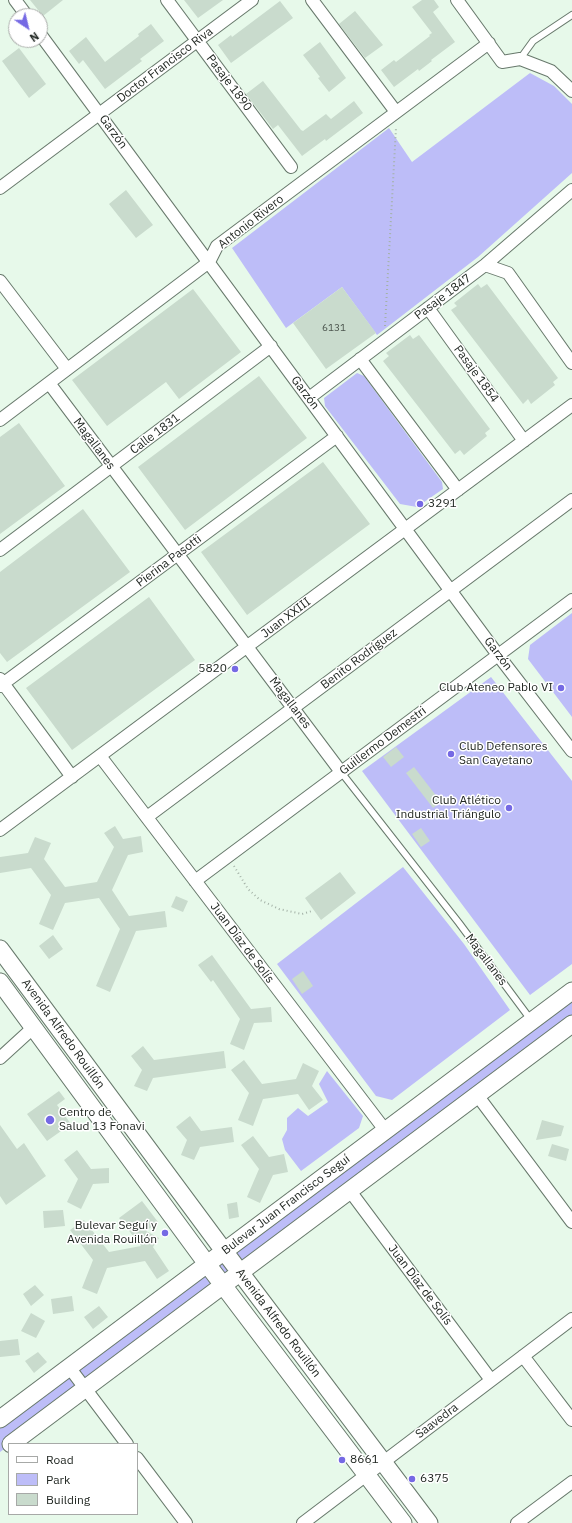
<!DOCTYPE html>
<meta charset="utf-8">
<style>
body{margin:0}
#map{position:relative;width:572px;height:1523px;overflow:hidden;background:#e7f9ea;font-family:"IBM Plex Sans",sans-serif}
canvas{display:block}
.legend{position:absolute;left:8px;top:1443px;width:130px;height:72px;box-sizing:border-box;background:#fff;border:1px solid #a7a9a7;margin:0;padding:5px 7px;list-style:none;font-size:12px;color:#222823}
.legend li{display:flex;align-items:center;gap:8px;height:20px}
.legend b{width:20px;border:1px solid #a7a9a7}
.north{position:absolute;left:8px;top:8px;width:40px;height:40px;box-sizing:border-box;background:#fff;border:1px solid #a7a9a7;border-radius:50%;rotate:145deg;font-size:11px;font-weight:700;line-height:16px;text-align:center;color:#222823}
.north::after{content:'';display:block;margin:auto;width:14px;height:18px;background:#7569e4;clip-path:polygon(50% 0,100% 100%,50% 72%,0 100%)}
</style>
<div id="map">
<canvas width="572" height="1523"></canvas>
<ul class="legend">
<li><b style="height:5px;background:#fff"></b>Road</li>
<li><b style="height:11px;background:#bdbdf8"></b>Park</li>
<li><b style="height:11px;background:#c9dbcd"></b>Building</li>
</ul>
<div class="north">N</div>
</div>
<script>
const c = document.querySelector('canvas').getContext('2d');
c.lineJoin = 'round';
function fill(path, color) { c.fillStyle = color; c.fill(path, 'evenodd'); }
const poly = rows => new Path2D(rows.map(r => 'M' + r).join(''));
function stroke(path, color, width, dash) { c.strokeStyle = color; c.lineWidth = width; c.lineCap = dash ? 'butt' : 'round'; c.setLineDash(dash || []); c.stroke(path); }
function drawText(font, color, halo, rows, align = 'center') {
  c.font = font + ' "IBM Plex Sans",sans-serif'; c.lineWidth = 3; c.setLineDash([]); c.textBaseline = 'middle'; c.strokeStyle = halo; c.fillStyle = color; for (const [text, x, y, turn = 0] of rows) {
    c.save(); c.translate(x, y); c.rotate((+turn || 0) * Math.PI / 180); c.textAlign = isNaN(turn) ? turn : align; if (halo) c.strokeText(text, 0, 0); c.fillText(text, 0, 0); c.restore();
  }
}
fill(poly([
 [530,73,554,86,572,104,572,173,478,257,377,335,342,287,286,328,232,248,389,128,412,162],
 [357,373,364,376,442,482,443,489,417,507,400,504,325,406,324,398],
 [572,613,572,717,528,659,530,645],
 [491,677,572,781,572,964,530,995,362,771],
 [403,867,464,944,510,1010,392,1100,376,1096,277,964],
 [572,991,572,1024,0,1452,0,1419],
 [327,1071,363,1116,359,1128,301,1171,285,1150,282,1139,287,1130,287,1118,298,1108,308,1116,328,1102,319,1084]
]), '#bdbdf8');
fill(poly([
 [30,0,63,0,43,16],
 [184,0,223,0,198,18],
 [422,0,434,0,439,7,433,12,455,42,431,60,432,61,419,71,418,69,394,87,381,70,394,60,396,62,430,36,429,35,432,33,412,7],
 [280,1,293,18,231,63,218,45,231,35,232,37],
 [355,11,383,45,365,58,339,24],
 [151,24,164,41,140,59,142,61,105,89,83,60,79,64,69,51,86,37,105,62,139,36,138,34],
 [320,42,346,78,329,92,318,78,320,77,303,55],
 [19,48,46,84,29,98,2,61],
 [263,81,301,130,303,131,326,114,331,119,354,101,363,113,326,141,325,139,302,156,278,125,273,129,246,94],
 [126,190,153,225,136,238,109,204],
 [478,284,481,288,487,284,558,378,553,382,555,385,531,404,528,399,523,404,451,310,457,306,454,303],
 [342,287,376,333,326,369,293,323],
 [193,289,241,352,179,399,166,382,107,426,72,380],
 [410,335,413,339,419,335,490,429,485,433,487,436,464,455,460,450,455,454,383,361,389,356,386,353],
 [259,376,307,438,185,530,138,467],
 [19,423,65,486,0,534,0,437],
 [323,462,370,524,247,615,201,552],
 [83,509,130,572,7,662,0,653,0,572],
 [149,597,195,660,72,750,26,688],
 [396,747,404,757,391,767,383,757],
 [414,767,441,802,433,808,406,773],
 [115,826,123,839,141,836,143,852,128,855,112,890,129,916,165,911,167,927,136,931,110,992,96,986,120,929,99,898,65,903,53,930,39,924,51,895,31,868,0,873,0,857,28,853,35,837,51,843,44,859,65,887,97,882,114,847,104,833],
 [421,828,430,841,421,847,412,834],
 [340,872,356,893,321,920,305,898],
 [176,896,188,901,183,912,171,907],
 [53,935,63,949,49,959,39,946],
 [212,955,251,1009,271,1007,272,1022,254,1023,244,1050,230,1044,240,1019,213,980,211,982,198,965],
 [303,971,313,986,302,994,292,979],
 [143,1046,154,1060,224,1051,226,1068,153,1078,147,1091,134,1086,142,1070,131,1056],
 [244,1060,262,1084,296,1079,303,1063,319,1071,312,1086,323,1100,309,1110,298,1094,263,1099,253,1126,238,1120,249,1093,231,1070],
 [59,1091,65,1099,57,1105,71,1124,47,1141,27,1114],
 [190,1116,201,1131,232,1127,234,1142,200,1147,194,1160,181,1155,187,1140,176,1127],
 [542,1120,564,1126,561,1136,536,1140],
 [0,1125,17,1149,24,1143,46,1176,6,1205,0,1196],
 [253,1136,269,1157,284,1154,288,1172,273,1175,260,1203,247,1197,259,1169,241,1145],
 [552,1144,569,1149,566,1161,548,1156],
 [77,1150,91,1169,109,1168,109,1183,93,1184,81,1209,67,1202,78,1179,64,1160],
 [142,1201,158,1222,146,1231,159,1238,153,1247,169,1271,157,1279,145,1261,107,1268,97,1294,82,1288,93,1260,70,1230,84,1220,109,1252,141,1246,119,1218],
 [237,1202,239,1217,229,1219,227,1204],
 [63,1210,65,1226,44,1228,43,1211],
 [35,1285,44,1295,31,1306,23,1294],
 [72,1296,74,1311,53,1314,51,1299],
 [99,1306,108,1317,93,1329,84,1317],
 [31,1313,45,1321,36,1338,21,1331],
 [18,1339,20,1355,0,1357,0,1341],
 [38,1352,47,1362,34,1373,25,1361]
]), '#c9dbcd');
const lane = poly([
 [520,59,533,41,572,15],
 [341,772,459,923,531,1020]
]);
const street = poly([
 [15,0,27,16],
 [167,0,291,167],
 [312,0,396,112],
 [457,0,502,62,520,59,551,71,572,91],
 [40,34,498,655,572,751],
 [0,188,252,0],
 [485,265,508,273,572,363],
 [0,281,67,369],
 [428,308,524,441],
 [360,359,458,490],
 [49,383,341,772],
 [309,398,485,265,572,190],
 [0,420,209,262,217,246,489,43],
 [0,550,271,346],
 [0,679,72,777],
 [0,686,337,436],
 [100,756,385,1130],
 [147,817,572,500],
 [0,830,572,405],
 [195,881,572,600],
 [0,1058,34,1027],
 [477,1095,572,1222],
 [350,1191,491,1380],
 [523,1356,572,1420],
 [69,1367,127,1444],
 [137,1458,186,1523],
 [303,1523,572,1319],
 [517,1523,572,1482]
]);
const secondary = poly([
 [0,949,224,1251,429,1523],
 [0,982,207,1264,403,1523],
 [0,1419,572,991],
 [11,1444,572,1024]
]);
stroke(lane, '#68796c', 8);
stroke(street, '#68796c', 14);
stroke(secondary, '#68796c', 19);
stroke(poly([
 [385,326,396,128],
 [234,866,248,889,260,900,279,909,302,914,312,911]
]), '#a4b2a7', 2, [1, 3]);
stroke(lane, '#fff', 6);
stroke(street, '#fff', 12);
stroke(secondary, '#fff', 17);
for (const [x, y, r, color] of [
 [420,504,4,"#7569e4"],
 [235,669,4,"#7569e4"],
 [561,688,4,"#7569e4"],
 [451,754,4,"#7569e4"],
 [509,808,4,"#7569e4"],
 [50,1120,5,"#7569e4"],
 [165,1233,4,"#7569e4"],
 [342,1460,4,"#7569e4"],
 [412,1479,4,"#7569e4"]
]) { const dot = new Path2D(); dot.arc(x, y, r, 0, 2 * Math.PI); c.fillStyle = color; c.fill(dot); stroke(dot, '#fff', 1.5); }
drawText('10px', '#4c554e', null, [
 ["6131",334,328]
]);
drawText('12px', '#222823', '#fff', [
 ["Doctor Francisco Riva",165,65,-37],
 ["Pasaje 1890",229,83,53],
 ["Garzón",113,132,54],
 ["Antonio Rivero",251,222,-38],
 ["Pasaje 1847",443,297,-37],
 ["Pasaje 1854",476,374,54],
 ["Garzón",305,393,53],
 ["Calle 1831",155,434,-37],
 ["Magallanes",94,444,53],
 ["Pierina Pasotti",169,561,-37],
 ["Juan XXIII",286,618,-37],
 ["Garzón",498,654,53],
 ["Benito Rodríguez",359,659,-37],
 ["Magallanes",290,703,53],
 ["Guillermo Demestri",383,741,-37],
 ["Juan Díaz de Solís",242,943,53],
 ["Magallanes",486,960,53],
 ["Avenida Alfredo Rouillón",63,1034,54],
 ["Bulevar Juan Francisco Seguí",286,1205,-37],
 ["Juan Díaz de Solís",420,1285,53],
 ["Avenida Alfredo Rouillón",278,1323,53],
 ["Saavedra",437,1421,-37]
]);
drawText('12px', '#222823', '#fff', [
 ["3291",428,504],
 ["5820",227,669,"right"],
 ["Club Ateneo Pablo VI",553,688,"right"],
 ["Club Defensores",459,747],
 ["San Cayetano",459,761],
 ["Club Atlético",501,801,"right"],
 ["Industrial Triángulo",501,815,"right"],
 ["Centro de",59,1113],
 ["Salud 13 Fonavi",59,1127],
 ["Bulevar Seguí y",157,1226,"right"],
 ["Avenida Rouillón",157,1240,"right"],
 ["8661",350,1460],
 ["6375",420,1479]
], 'left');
</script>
